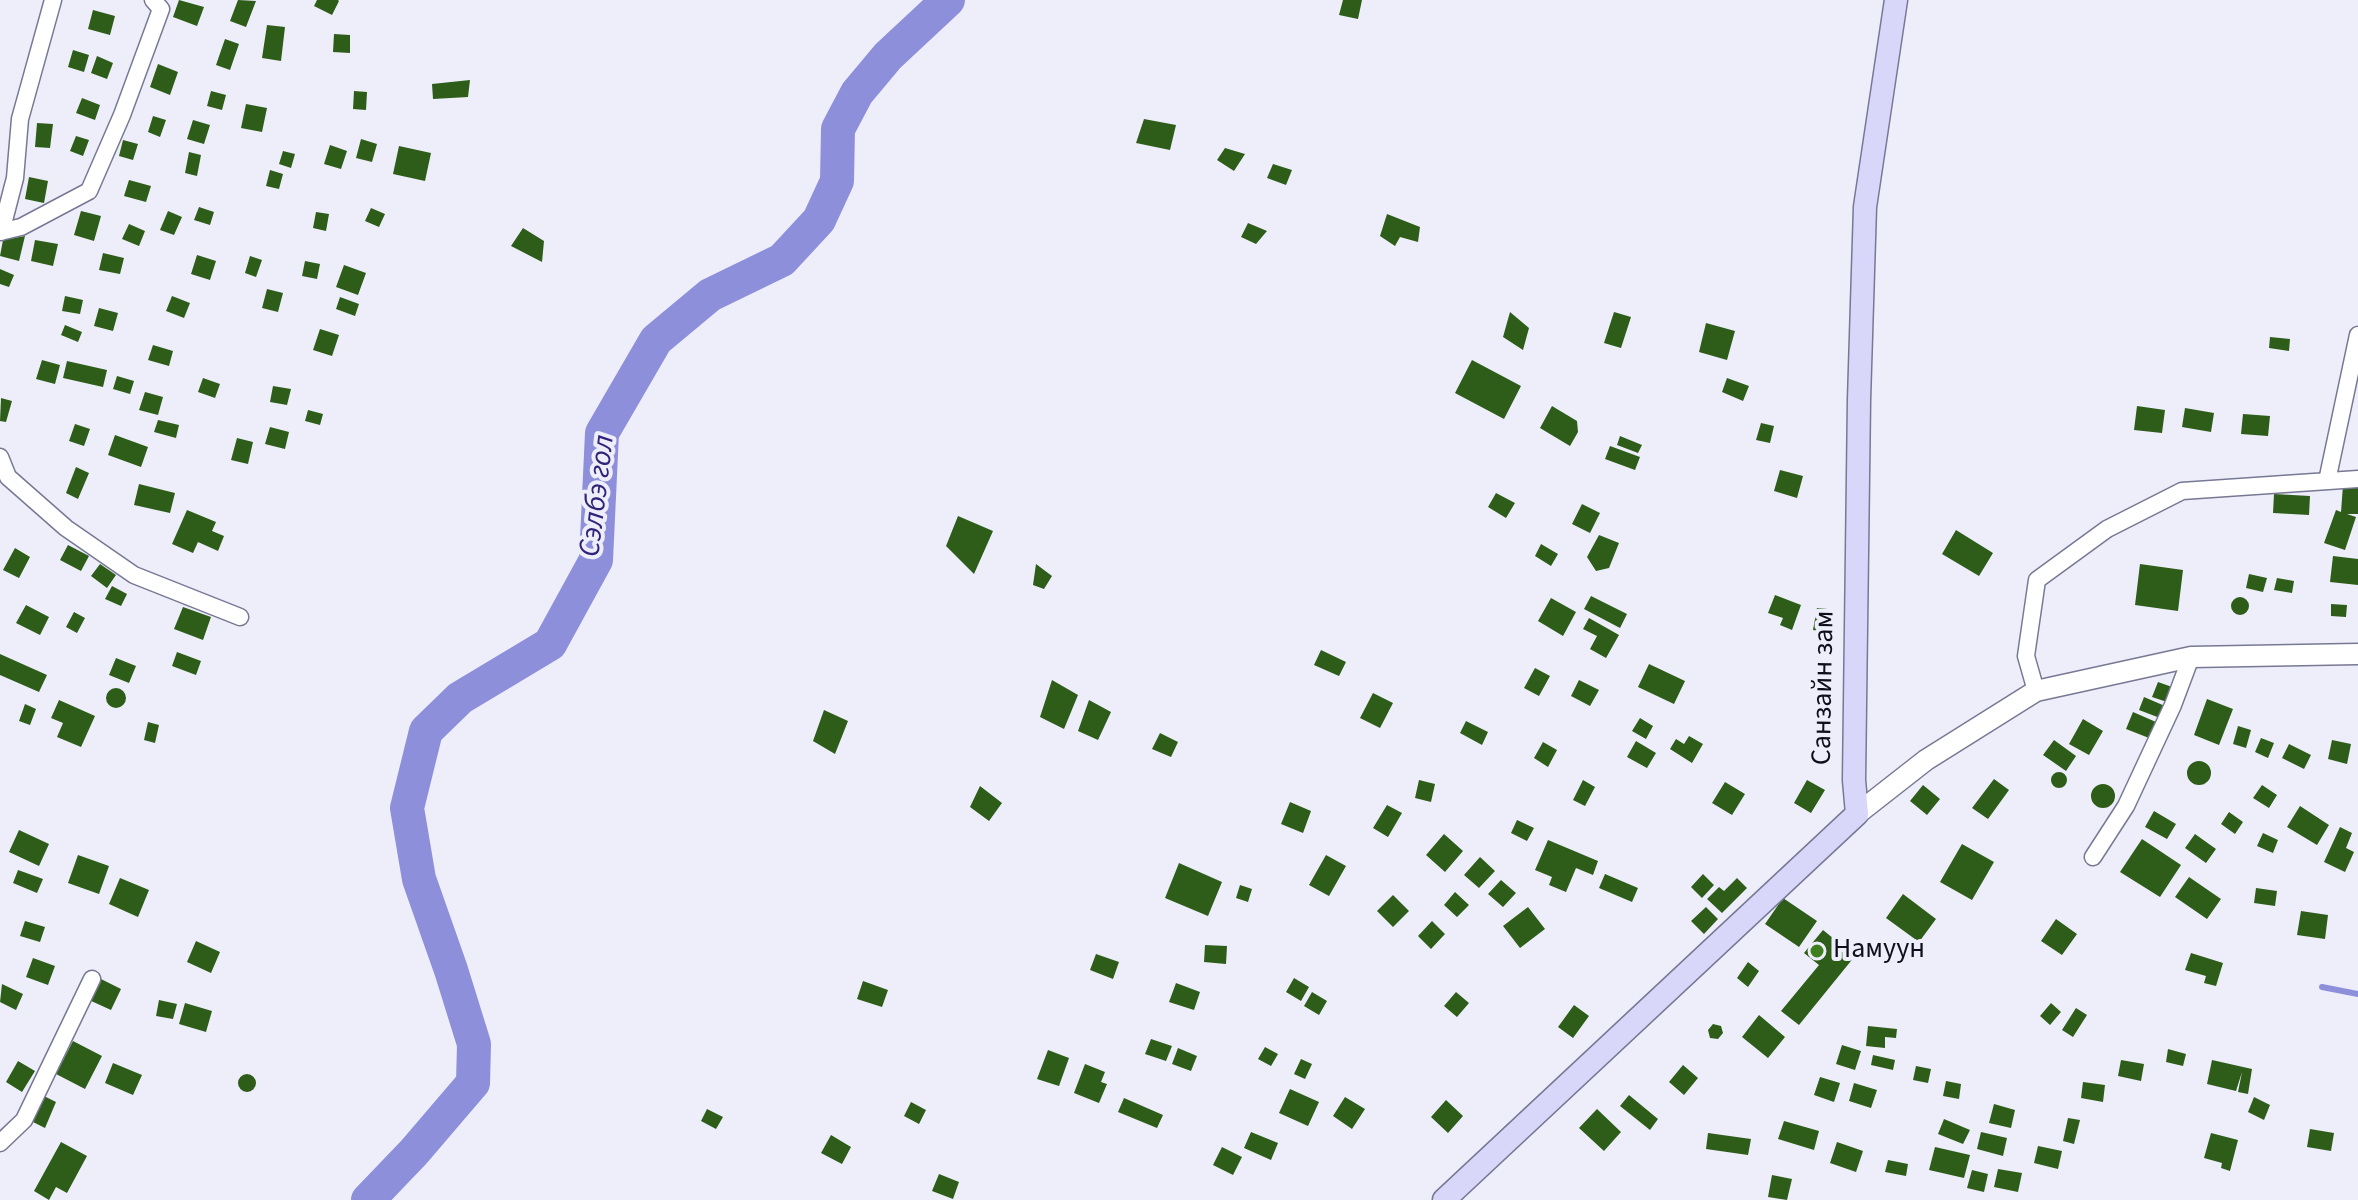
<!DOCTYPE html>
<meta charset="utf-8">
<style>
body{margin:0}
canvas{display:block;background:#edeefa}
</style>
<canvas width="2358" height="1200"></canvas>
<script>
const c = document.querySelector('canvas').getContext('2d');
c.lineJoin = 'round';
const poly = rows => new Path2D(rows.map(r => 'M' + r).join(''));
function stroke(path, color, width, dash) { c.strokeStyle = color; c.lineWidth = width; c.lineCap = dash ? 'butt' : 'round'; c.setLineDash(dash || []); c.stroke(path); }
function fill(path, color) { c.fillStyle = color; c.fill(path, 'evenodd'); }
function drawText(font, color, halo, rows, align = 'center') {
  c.font = font + ' "Source Sans 3",sans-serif'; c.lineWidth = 8; c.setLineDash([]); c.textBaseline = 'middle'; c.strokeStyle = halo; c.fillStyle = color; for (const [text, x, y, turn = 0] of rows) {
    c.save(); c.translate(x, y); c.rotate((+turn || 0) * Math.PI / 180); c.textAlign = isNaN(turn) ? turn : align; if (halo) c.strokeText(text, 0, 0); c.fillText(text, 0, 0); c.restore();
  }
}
stroke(poly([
 [2322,987,2358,994]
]), '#8e8fdb', 6);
stroke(poly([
 [368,1200,414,1152,473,1083,474,1044,451,970,419,879,407,808,426,731,460,698,550,644,596,560,602,433,656,340,710,295,782,260,819,220,837,181,838,129,857,93,888,56,948,0]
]), '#8e8fdb', 34);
fill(poly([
 [179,0,204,7,197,26,173,17],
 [238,0,256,1,246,27,230,21],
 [317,0,338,0,339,1,332,15,314,6],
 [1343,0,1362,0,1358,19,1339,15],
 [93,10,115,16,110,35,88,29],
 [267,25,285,27,281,61,262,58],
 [334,34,350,35,350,53,333,52],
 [225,39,239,44,230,70,216,65],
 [73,50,89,55,84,72,68,67],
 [97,56,113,63,107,79,91,73],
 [158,64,178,72,170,95,150,87],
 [470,80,468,97,433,99,432,84],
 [211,91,226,95,222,110,207,106],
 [354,91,367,92,366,110,353,109],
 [82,98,100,105,95,120,76,113],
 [246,104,267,108,262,132,241,128],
 [153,116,166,120,160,137,148,132],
 [1144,119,1176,125,1170,150,1136,143],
 [193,120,210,125,204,144,187,139],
 [37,123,53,124,50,148,35,147],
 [76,136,89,140,83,156,70,151],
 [361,139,377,144,372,162,356,158],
 [123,140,138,144,133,160,119,156],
 [330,145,347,151,341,169,324,164],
 [399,146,431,153,425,181,393,174],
 [1225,148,1245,154,1234,171,1217,160],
 [283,151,295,154,291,168,279,164],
 [189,152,201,155,197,176,185,173],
 [1273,164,1292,170,1286,185,1267,178],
 [270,170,283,174,279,189,266,186],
 [29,177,48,181,44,203,25,199],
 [129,180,151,186,146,202,124,196],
 [199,207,214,212,210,225,194,220],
 [371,208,385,214,379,227,365,221],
 [81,211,101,216,94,241,74,235],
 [168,211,182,217,174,235,160,230],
 [316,212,329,214,326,231,313,228],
 [1387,214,1420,227,1418,242,1400,237,1395,246,1380,236],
 [1248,223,1267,231,1256,244,1241,237],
 [129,224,145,231,139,246,122,239],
 [523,228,544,241,542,262,511,246],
 [25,236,19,261,0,256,3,240],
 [35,240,58,244,53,266,31,261],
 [103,253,124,258,120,274,99,270],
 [197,255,216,261,210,280,191,274],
 [250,256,262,260,256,277,245,273],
 [305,261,320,264,317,279,302,276],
 [344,265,366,273,358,295,336,287],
 [0,269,14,275,9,287,0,284],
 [267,289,283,293,278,312,262,308],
 [65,296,83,300,80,314,62,311],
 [172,296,190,303,184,318,166,311],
 [340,297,359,304,355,316,336,309],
 [99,308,118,313,113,331,94,326],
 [1510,312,1529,328,1523,350,1503,337],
 [1614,312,1631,317,1621,348,1604,343],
 [1706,323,1735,331,1727,360,1699,352],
 [65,325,82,332,78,342,61,335],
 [320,329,339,335,332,356,313,350],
 [2270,337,2290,339,2289,351,2269,348],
 [153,345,173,351,169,366,148,360],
 [42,360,60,365,55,384,36,379],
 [1472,360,1521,386,1504,419,1455,393],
 [67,361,107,370,103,387,63,378],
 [117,376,134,381,130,394,113,389],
 [203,378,220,384,215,398,198,392],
 [1727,378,1749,386,1743,401,1722,392],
 [273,386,291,389,287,405,270,402],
 [145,392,163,397,158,415,139,410],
 [1,398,12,401,6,422,0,421],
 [1552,406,1577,421,1578,432,1570,446,1540,428],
 [2137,406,2165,410,2162,433,2134,430],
 [2185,408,2214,413,2211,432,2182,427],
 [308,410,323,414,320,425,305,421],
 [2243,414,2270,416,2268,436,2241,434],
 [158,420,179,425,176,438,154,432],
 [1761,423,1774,426,1770,443,1756,440],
 [75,424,90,429,84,446,69,441],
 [270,427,289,432,285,449,265,444],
 [115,435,148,447,141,467,108,455],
 [1620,436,1642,445,1638,453,1617,445],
 [237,438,253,442,248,464,231,460],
 [1610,446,1640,457,1635,470,1605,459],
 [76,467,89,473,78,499,66,493],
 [1780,470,1803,476,1797,498,1774,491],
 [139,484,175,493,170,513,134,505],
 [2343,485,2358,486,2358,514,2347,514,2356,517,2345,550,2324,543,2336,510,2341,512],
 [1496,493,1515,503,1506,518,1488,507],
 [2274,494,2310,496,2309,515,2273,513],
 [1582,504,1600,513,1590,533,1572,524],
 [187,510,216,522,212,531,224,536,218,551,198,542,193,553,172,544],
 [958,516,993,531,974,574,946,546],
 [1956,530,1993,553,1979,576,1942,554],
 [1599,535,1619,543,1609,568,1596,571,1587,557],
 [1541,544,1558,554,1551,566,1535,556],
 [68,545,89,556,81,571,60,560],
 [15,548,30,557,19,578,3,570],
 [2333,556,2358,559,2358,585,2330,582],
 [100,564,116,575,107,588,91,576],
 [1036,564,1052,576,1044,589,1033,585],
 [2140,564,2183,570,2178,611,2135,605],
 [2249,574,2267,578,2263,592,2246,588],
 [2277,578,2294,581,2292,593,2274,590],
 [112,586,127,594,121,606,105,599],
 [1775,595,1801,605,1792,630,1780,625,1783,618,1768,613],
 [1591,596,1627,614,1620,628,1584,609],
 '2231 606a9 9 0 1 1 18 0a9 9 0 1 1-18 0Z',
 [1551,598,1576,612,1563,636,1538,621],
 [2331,604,2347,605,2346,617,2331,616],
 [26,605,49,617,40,635,16,623],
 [183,607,211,617,203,640,174,629],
 [1817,608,1828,609,1824,632,1813,630],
 [74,612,85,618,77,633,66,627],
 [1589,618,1619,635,1606,658,1590,649,1597,636,1583,629],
 [1321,650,1346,662,1339,676,1314,665],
 [177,652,201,661,196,675,172,666],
 [0,654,47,675,39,692,0,675],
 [116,658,136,666,129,683,109,675],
 [1649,664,1685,681,1674,704,1638,687],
 [1535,668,1550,676,1539,696,1524,688],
 [1052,680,1078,695,1064,729,1040,717],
 [1579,680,1599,690,1590,706,1571,696],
 [2158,682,2172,687,2167,702,2152,697],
 '106 698a10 10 0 1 1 20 0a10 10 0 1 1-20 0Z',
 [1373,693,1393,703,1380,728,1360,718],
 [2144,697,2165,706,2160,718,2139,710],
 [2207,699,2233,709,2219,745,2194,735],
 [59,700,95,716,81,747,57,737,63,723,51,718],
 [1089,700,1111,712,1098,740,1078,731],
 [25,704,36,709,30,725,19,721],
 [824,710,848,721,835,754,813,741],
 [2133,712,2156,722,2149,738,2126,729],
 [1640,718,1653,726,1646,739,1632,731],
 [2083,719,2103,731,2089,755,2069,744],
 [1466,721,1488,732,1482,745,1460,733],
 [148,722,159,725,155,743,144,740],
 [2238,726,2251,730,2246,748,2233,744],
 [1160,733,1178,742,1171,757,1152,749],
 [1689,736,1703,744,1692,763,1670,749,1676,739,1684,744],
 [2261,738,2274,743,2268,758,2255,752],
 [2054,740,2076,756,2066,771,2043,755],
 [2332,740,2351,744,2347,764,2328,759],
 [1636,741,1656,753,1647,768,1627,757],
 [1543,742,1557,750,1548,767,1534,758],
 [2289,744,2311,755,2304,769,2282,758],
 '2187 773a12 12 0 1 1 24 0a12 12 0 1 1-24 0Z',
 '2051 780a8 8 0 1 1 16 0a8 8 0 1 1-16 0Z',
 [1994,779,2009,790,1988,819,1972,808],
 [1419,780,1435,784,1431,802,1415,798],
 [1583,780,1595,787,1585,806,1573,800],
 [1807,780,1825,790,1811,813,1794,803],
 [1725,782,1745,794,1732,815,1712,803],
 '2091 796a12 12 0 1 1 24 0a12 12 0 1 1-24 0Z',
 [1923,785,1940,799,1927,815,1910,801],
 [2262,785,2277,795,2269,808,2253,798],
 [980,786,1002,803,989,821,970,807],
 [1290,802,1311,811,1303,833,1281,824],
 [1387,805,1402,813,1388,837,1373,828],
 [2300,806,2329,825,2317,845,2287,827],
 [2154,811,2176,824,2167,839,2145,827],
 [2229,812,2243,822,2235,834,2221,824],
 [1517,820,1534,828,1527,841,1511,833],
 [2340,827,2352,833,2346,848,2354,852,2345,872,2324,862],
 [19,830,49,844,39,866,9,852],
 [2263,833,2278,840,2273,853,2257,846],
 [1444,834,1463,851,1445,872,1426,855],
 [2195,834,2216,849,2206,863,2185,848],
 [2142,839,2181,865,2160,897,2120,872],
 [1548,840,1598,861,1593,875,1576,868,1566,892,1549,885,1552,877,1535,870],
 [1962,844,1994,862,1972,900,1940,882],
 [78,855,109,866,99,894,68,883],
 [1326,855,1346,866,1329,896,1309,885],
 [1480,857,1495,871,1479,888,1464,875],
 [1179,863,1222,882,1208,916,1165,898],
 [18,870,43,879,37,893,13,883],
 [1605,874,1638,888,1632,902,1599,888],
 [1703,874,1714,885,1702,898,1691,887],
 [2189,877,2221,899,2207,919,2175,897],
 [120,878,149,890,138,917,109,904],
 [1737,878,1747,888,1722,913,1707,899,1719,887,1724,891],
 [1501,880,1516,893,1503,907,1488,894],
 [1240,885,1252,889,1248,902,1236,898],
 [2256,888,2277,891,2275,906,2254,903],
 [1455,892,1469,905,1457,917,1444,905],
 [1903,894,1936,919,1919,942,1886,918],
 [1393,895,1409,911,1393,927,1377,911],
 [1783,898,1817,921,1799,947,1765,924],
 [1528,907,1545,929,1520,948,1503,926],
 [1706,907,1718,919,1704,934,1691,921],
 [2301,911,2328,915,2325,939,2297,935],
 [2056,919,2077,934,2062,955,2041,941],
 [25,921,45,927,40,942,20,936],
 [1432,921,1445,934,1431,949,1418,936],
 [1823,930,1855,956,1799,1025,1781,1011,1819,965,1804,953],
 [196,941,220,952,211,973,187,962],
 [1205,945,1227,946,1226,964,1204,962],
 [2191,953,2223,963,2216,986,2204,983,2206,976,2185,970],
 [1096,954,1119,962,1113,979,1090,970],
 [33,958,55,966,48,985,26,977],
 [1748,962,1759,971,1748,987,1737,978],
 [99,978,121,989,111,1010,89,1000],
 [1294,978,1309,987,1301,1001,1286,992],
 [863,981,888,990,882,1007,857,999],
 [1176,983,1200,992,1194,1010,1169,1002],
 [2,984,23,994,16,1010,0,1002],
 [1312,992,1327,1001,1319,1015,1304,1006],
 [1456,992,1469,1003,1457,1017,1444,1006],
 [159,1000,177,1004,173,1019,156,1016],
 [185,1003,212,1011,206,1032,179,1024],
 [2051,1003,2061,1012,2050,1025,2040,1016],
 [1574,1005,1589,1016,1573,1038,1558,1027],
 [2076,1008,2087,1015,2073,1037,2062,1030],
 [1759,1015,1785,1037,1768,1058,1742,1037],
 [1713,1024,1721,1026,1723,1033,1718,1039,1710,1038,1708,1030],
 [1868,1026,1897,1029,1896,1038,1885,1037,1885,1048,1866,1046],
 [1151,1039,1172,1046,1166,1061,1145,1054],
 [73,1041,102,1056,85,1089,56,1074],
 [1842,1045,1861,1051,1855,1070,1836,1064],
 [1265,1047,1278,1054,1271,1066,1258,1059],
 [1178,1048,1197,1056,1191,1071,1172,1064],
 [2168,1049,2186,1054,2183,1066,2166,1062],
 [1048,1050,1069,1058,1059,1086,1037,1079],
 [1873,1055,1895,1060,1893,1070,1871,1065],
 [1301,1059,1312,1064,1305,1079,1294,1074],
 [2121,1060,2144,1064,2141,1081,2118,1076],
 [2212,1060,2252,1069,2248,1094,2238,1092,2242,1072,2236,1091,2207,1084],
 [18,1061,35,1071,22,1092,6,1082],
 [113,1063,142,1075,133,1095,105,1083],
 [1085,1064,1105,1072,1101,1082,1107,1084,1099,1103,1074,1093],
 [1683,1065,1698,1078,1684,1095,1669,1082],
 [1916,1066,1931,1069,1928,1083,1913,1080],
 '238 1083a9 9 0 1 1 18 0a9 9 0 1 1-18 0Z',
 [1820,1077,1840,1083,1834,1102,1814,1095],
 [1946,1081,1961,1084,1959,1099,1943,1096],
 [2083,1082,2105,1085,2103,1102,2081,1098],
 [1854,1083,1877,1090,1871,1108,1849,1101],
 [1290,1089,1319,1102,1308,1126,1279,1113],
 [1629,1095,1658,1119,1650,1130,1620,1106],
 [44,1096,56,1102,45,1128,33,1122],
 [1345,1097,1365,1109,1352,1129,1333,1116],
 [2254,1097,2270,1105,2264,1120,2248,1112],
 [1124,1098,1163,1115,1157,1128,1118,1112],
 [1446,1100,1463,1116,1448,1133,1431,1117],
 [911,1102,926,1110,919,1124,904,1116],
 [1994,1104,2015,1110,2011,1128,1989,1123],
 [707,1109,723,1117,716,1129,701,1121],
 [1597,1109,1621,1132,1604,1151,1579,1128],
 [2068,1118,2080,1120,2074,1144,2063,1141],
 [1944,1119,1970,1130,1963,1144,1938,1134],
 [1784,1121,1819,1131,1814,1150,1778,1139],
 [2310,1129,2334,1133,2331,1151,2307,1147],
 [1251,1132,1278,1143,1271,1160,1244,1148],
 [1981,1132,2007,1138,2003,1156,1977,1149],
 [1708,1133,1751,1139,1748,1155,1706,1149],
 [2211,1133,2238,1140,2230,1171,2221,1168,2222,1163,2204,1158],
 [831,1135,851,1147,842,1164,821,1153],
 [61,1142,87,1156,67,1193,56,1187,49,1200,34,1191],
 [1837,1142,1863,1151,1856,1172,1830,1163],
 [2038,1146,2062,1151,2058,1169,2034,1163],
 [1222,1147,1242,1157,1233,1175,1213,1165],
 [1935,1147,1970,1155,1964,1178,1929,1170],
 [1888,1160,1908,1164,1906,1176,1885,1172],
 [1998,1169,2022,1173,2018,1192,1994,1187],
 [1972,1170,1988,1174,1984,1192,1967,1188],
 [939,1174,959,1182,953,1199,932,1191],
 [1772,1175,1792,1179,1787,1200,1768,1197]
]), '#2e5d19');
const minor = poly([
 [0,232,21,227,89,191,122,115,161,9,153,0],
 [1,232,15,178,20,119,53,0],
 [0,457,8,477,66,528,134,575,240,617],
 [2327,481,2358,335],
 [2036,691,2026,656,2037,580,2107,529,2182,491,2358,479],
 [2093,857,2126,806,2173,705,2191,657],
 [0,1143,24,1120,92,979]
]);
const tertiary = poly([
 [1857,814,1926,760,2036,691,2191,657,2358,654]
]);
const secondary = poly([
 [1444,1200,1857,814,1854,780,1859,400,1865,207,1896,0]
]);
stroke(minor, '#777894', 19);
stroke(tertiary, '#777894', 23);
stroke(secondary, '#777894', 25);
stroke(minor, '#fff', 16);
stroke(tertiary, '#fff', 20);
stroke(secondary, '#d8d7f9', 22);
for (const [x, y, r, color] of [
 [1817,951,8,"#3d7e1d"]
]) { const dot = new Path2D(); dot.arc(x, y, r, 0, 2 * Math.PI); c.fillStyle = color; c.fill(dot); stroke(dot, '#edeefa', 3); }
drawText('28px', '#0e0f19', '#edeefa', [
 ["Санзайн зам",1825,688,-89]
]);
drawText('28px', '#0e0f19', '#edeefa', [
 ["Намуун",1833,951]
], 'left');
drawText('italic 30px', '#30237a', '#edeefa', [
 ["Сэлбэ гол",599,496,-83]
]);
</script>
